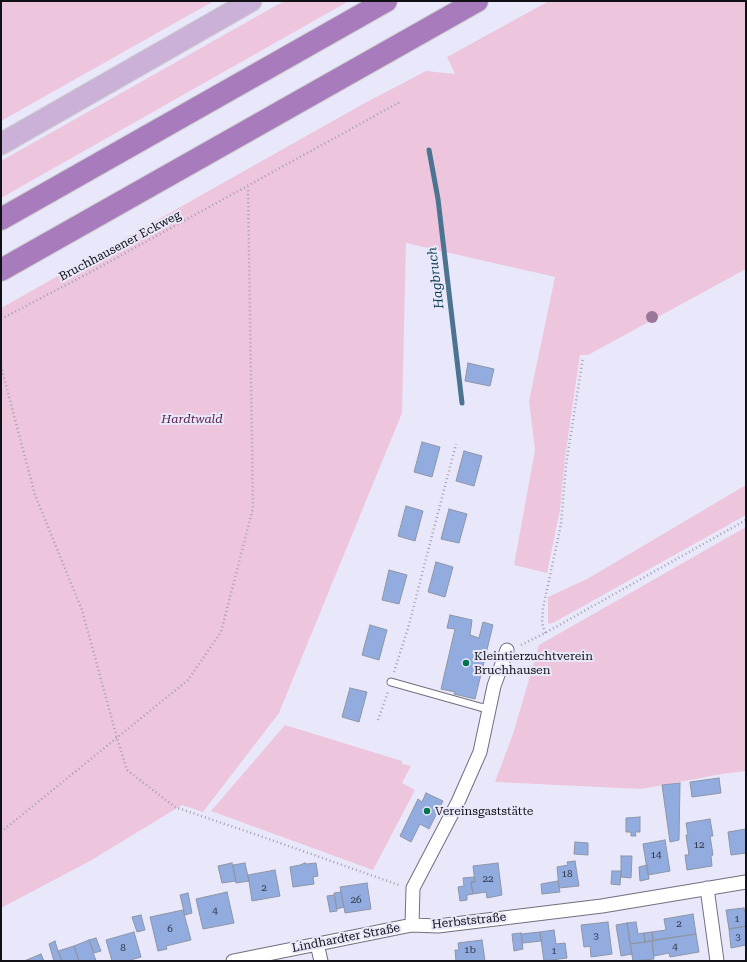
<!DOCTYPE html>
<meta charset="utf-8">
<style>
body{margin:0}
#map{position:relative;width:747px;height:962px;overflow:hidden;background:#e9e8fa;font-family:"Roboto Serif",serif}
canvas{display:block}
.frame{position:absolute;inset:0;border:2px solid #101016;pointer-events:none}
</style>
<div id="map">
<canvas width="747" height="962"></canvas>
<div class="frame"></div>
</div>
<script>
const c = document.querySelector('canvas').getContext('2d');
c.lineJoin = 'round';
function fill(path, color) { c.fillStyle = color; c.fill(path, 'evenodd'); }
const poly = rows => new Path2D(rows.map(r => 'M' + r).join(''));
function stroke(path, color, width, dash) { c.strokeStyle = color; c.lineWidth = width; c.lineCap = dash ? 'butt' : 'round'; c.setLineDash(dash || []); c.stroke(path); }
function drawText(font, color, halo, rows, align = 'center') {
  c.font = font + ' "Roboto Serif",serif'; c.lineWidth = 4; c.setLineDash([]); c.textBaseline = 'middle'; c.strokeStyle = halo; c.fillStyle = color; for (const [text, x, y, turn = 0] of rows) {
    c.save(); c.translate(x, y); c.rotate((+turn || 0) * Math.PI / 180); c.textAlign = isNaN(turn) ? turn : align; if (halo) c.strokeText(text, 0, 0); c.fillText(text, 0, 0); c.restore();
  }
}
fill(poly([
 [1,1,214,1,1,121],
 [284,1,349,1,1,198,1,161],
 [549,1,746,1,746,269,588,355,580,355,565,458,560,510,547,573,514,565,535,450,529,401,555,277,406,243,402,413,279,713,203,812,182,805,90,861,1,908,1,308,363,104,426,71,455,74,447,57],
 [746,485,746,515,553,623,548,624,548,597,587,579],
 [746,527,746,771,722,774,641,789,495,782,513,734,539,645],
 [285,725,402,761,402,764,411,766,402,783,415,790,373,870,211,811]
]), '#edc6de');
stroke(poly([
 [429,150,438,199,462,403]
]), '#4c738f', 5);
const building = poly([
 [468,363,494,369,490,386,465,381,468,363],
 [422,442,440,447,432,477,414,472,422,442],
 [464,451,482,456,474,486,456,481,464,451],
 [406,506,423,511,415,541,398,536,406,506],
 [449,509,467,514,459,543,441,539,449,509],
 [436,562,453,567,445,597,428,592,436,562],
 [389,570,407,575,399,604,382,600,389,570],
 [450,615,472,620,470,635,479,638,483,622,493,625,475,699,454,694,455,692,441,689,455,629,447,628,450,615],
 [370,625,387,630,379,660,362,655,370,625],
 [350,688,367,692,359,722,342,717,350,688],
 [719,778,721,793,692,797,690,782,719,778],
 [680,783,679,840,670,842,662,785,680,783],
 [426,793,443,801,429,829,420,824,411,842,400,836,418,799,422,802,426,793],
 [640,817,640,832,635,832,636,836,631,836,631,832,626,832,626,818,640,817],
 [710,819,713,836,710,836,713,855,711,856,712,866,687,870,685,855,689,855,686,835,688,835,686,823,710,819],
 [746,829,746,853,731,855,728,832,746,829],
 [665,840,670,871,648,875,643,844,665,840],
 [575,842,588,843,588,855,574,854,575,842],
 [621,856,632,856,631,878,621,877,621,856],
 [575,861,579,886,559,888,557,867,568,865,567,862,575,861],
 [232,863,236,881,222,883,218,866,232,863],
 [245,863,249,881,236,883,233,865,245,863],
 [305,863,307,864,316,863,318,876,313,877,314,884,293,887,290,867,300,865,305,863],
 [498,863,502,895,487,898,486,892,473,894,471,882,475,882,473,866,498,863],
 [647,865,649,879,640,881,639,867,647,865],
 [275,870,280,896,252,901,248,875,275,870],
 [612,871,621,871,620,885,611,884,612,871],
 [474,877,475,882,471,882,473,894,467,895,467,900,460,901,458,887,464,886,463,878,474,877],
 [558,881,560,892,542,894,541,884,558,881],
 [367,883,371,909,345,913,340,887,367,883],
 [227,892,234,923,203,929,196,899,227,892],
 [341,892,344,907,337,909,334,893,341,892],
 [188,893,192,913,185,915,180,895,188,893],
 [334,895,337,911,330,912,327,896,334,895],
 [744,908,745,913,746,912,746,926,729,929,726,910,744,908],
 [183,910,191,940,166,946,167,949,158,951,150,917,183,910],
 [693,914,696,934,653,940,652,932,666,930,664,919,693,914],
 [141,915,145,930,137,932,132,917,141,915],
 [608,922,612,954,591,957,590,946,584,947,581,925,608,922],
 [636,922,638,934,644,933,645,942,630,944,627,923,636,922],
 [627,923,632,954,621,956,616,925,627,923],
 [746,926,746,945,731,948,729,929,746,926],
 [554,930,556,944,565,943,567,958,544,961,540,932,554,930],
 [134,932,141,957,127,961,112,961,106,940,134,932],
 [540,932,541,941,523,943,521,934,540,932],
 [652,932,653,940,645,942,644,933,652,932],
 [521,933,523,949,514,951,512,934,521,933],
 [696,934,699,952,670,957,669,953,654,956,652,941,696,934],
 [96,938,101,951,94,953,89,940,96,938],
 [89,940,96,961,79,961,74,946,89,940],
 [482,940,485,961,456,961,455,950,459,950,458,943,482,940],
 [55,941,58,951,62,961,54,961,49,944,55,941],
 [652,941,654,959,633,961,630,944,652,941],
 [74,946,79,961,62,961,58,951,74,946],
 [41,954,44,961,24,961,41,954]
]);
fill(building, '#92ace0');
stroke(building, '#8d95a5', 1);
const lane = poly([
 [391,682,480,707,489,709]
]);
const street = poly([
 [707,888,717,961],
 [412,925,413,888,458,802,480,752,494,686,507,650],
 [317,944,321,961],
 [233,961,412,925,438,926,602,906,746,882]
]);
const primary = poly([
 [1,144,251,1]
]);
const highway = poly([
 [1,219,386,1],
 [1,270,477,1]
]);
stroke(lane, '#706f7f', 9);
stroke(street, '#706f7f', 15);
stroke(primary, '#cfcfd0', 23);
stroke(highway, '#cfcfd0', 24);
stroke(poly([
 [1,319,89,273,400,102],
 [1,366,35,495,82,610,117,738,127,770,175,807,263,837,399,885],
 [545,633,542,623,543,608,551,571,561,524,566,465,583,357],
 [521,645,545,633,746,520],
 [394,672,409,625,422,574,456,444],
 [378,720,388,692],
 [1,832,188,680,221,632,253,508,248,187]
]), '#a1a0ae', 2.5, [1, 3]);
stroke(lane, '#fff', 7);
stroke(street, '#fff', 13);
stroke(primary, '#cbb0d7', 21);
stroke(highway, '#a87bbd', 22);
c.fillStyle = '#9a7698';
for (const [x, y] of [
 [652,317]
]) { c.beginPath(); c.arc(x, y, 6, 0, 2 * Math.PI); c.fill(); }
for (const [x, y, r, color] of [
 [466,663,4,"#04744e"],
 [427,811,4,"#04744e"]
]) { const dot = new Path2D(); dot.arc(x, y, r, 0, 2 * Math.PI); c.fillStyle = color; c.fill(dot); stroke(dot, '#e9e8fa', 1.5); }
drawText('10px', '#303748', null, [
 ["12",699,845],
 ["14",656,855],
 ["18",567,874],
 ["22",488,879],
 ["2",264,888],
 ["26",356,900],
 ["4",215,911],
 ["1",737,919],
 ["2",679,924],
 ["6",170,929],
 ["3",596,936],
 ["3",738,937],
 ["4",675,947],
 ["8",123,948],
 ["1b",470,950],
 ["1",554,951]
]);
drawText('12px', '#101016', '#e9e8fa', [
 ["Bruchhausener Eckweg",120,246,-28],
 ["Herbststraße",469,921,-6],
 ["Lindhardter Straße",346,938,-11]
]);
drawText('italic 12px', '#591848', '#e9e8fa', [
 ["Hardtwald",192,419]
]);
drawText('12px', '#101016', '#e9e8fa', [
 ["Kleintierzuchtverein",474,656],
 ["Bruchhausen",474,670],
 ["Vereinsgaststätte",435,811]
], 'left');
drawText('italic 13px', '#083953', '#e9e8fa', [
 ["Hagbruch",436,278,-97]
]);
</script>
